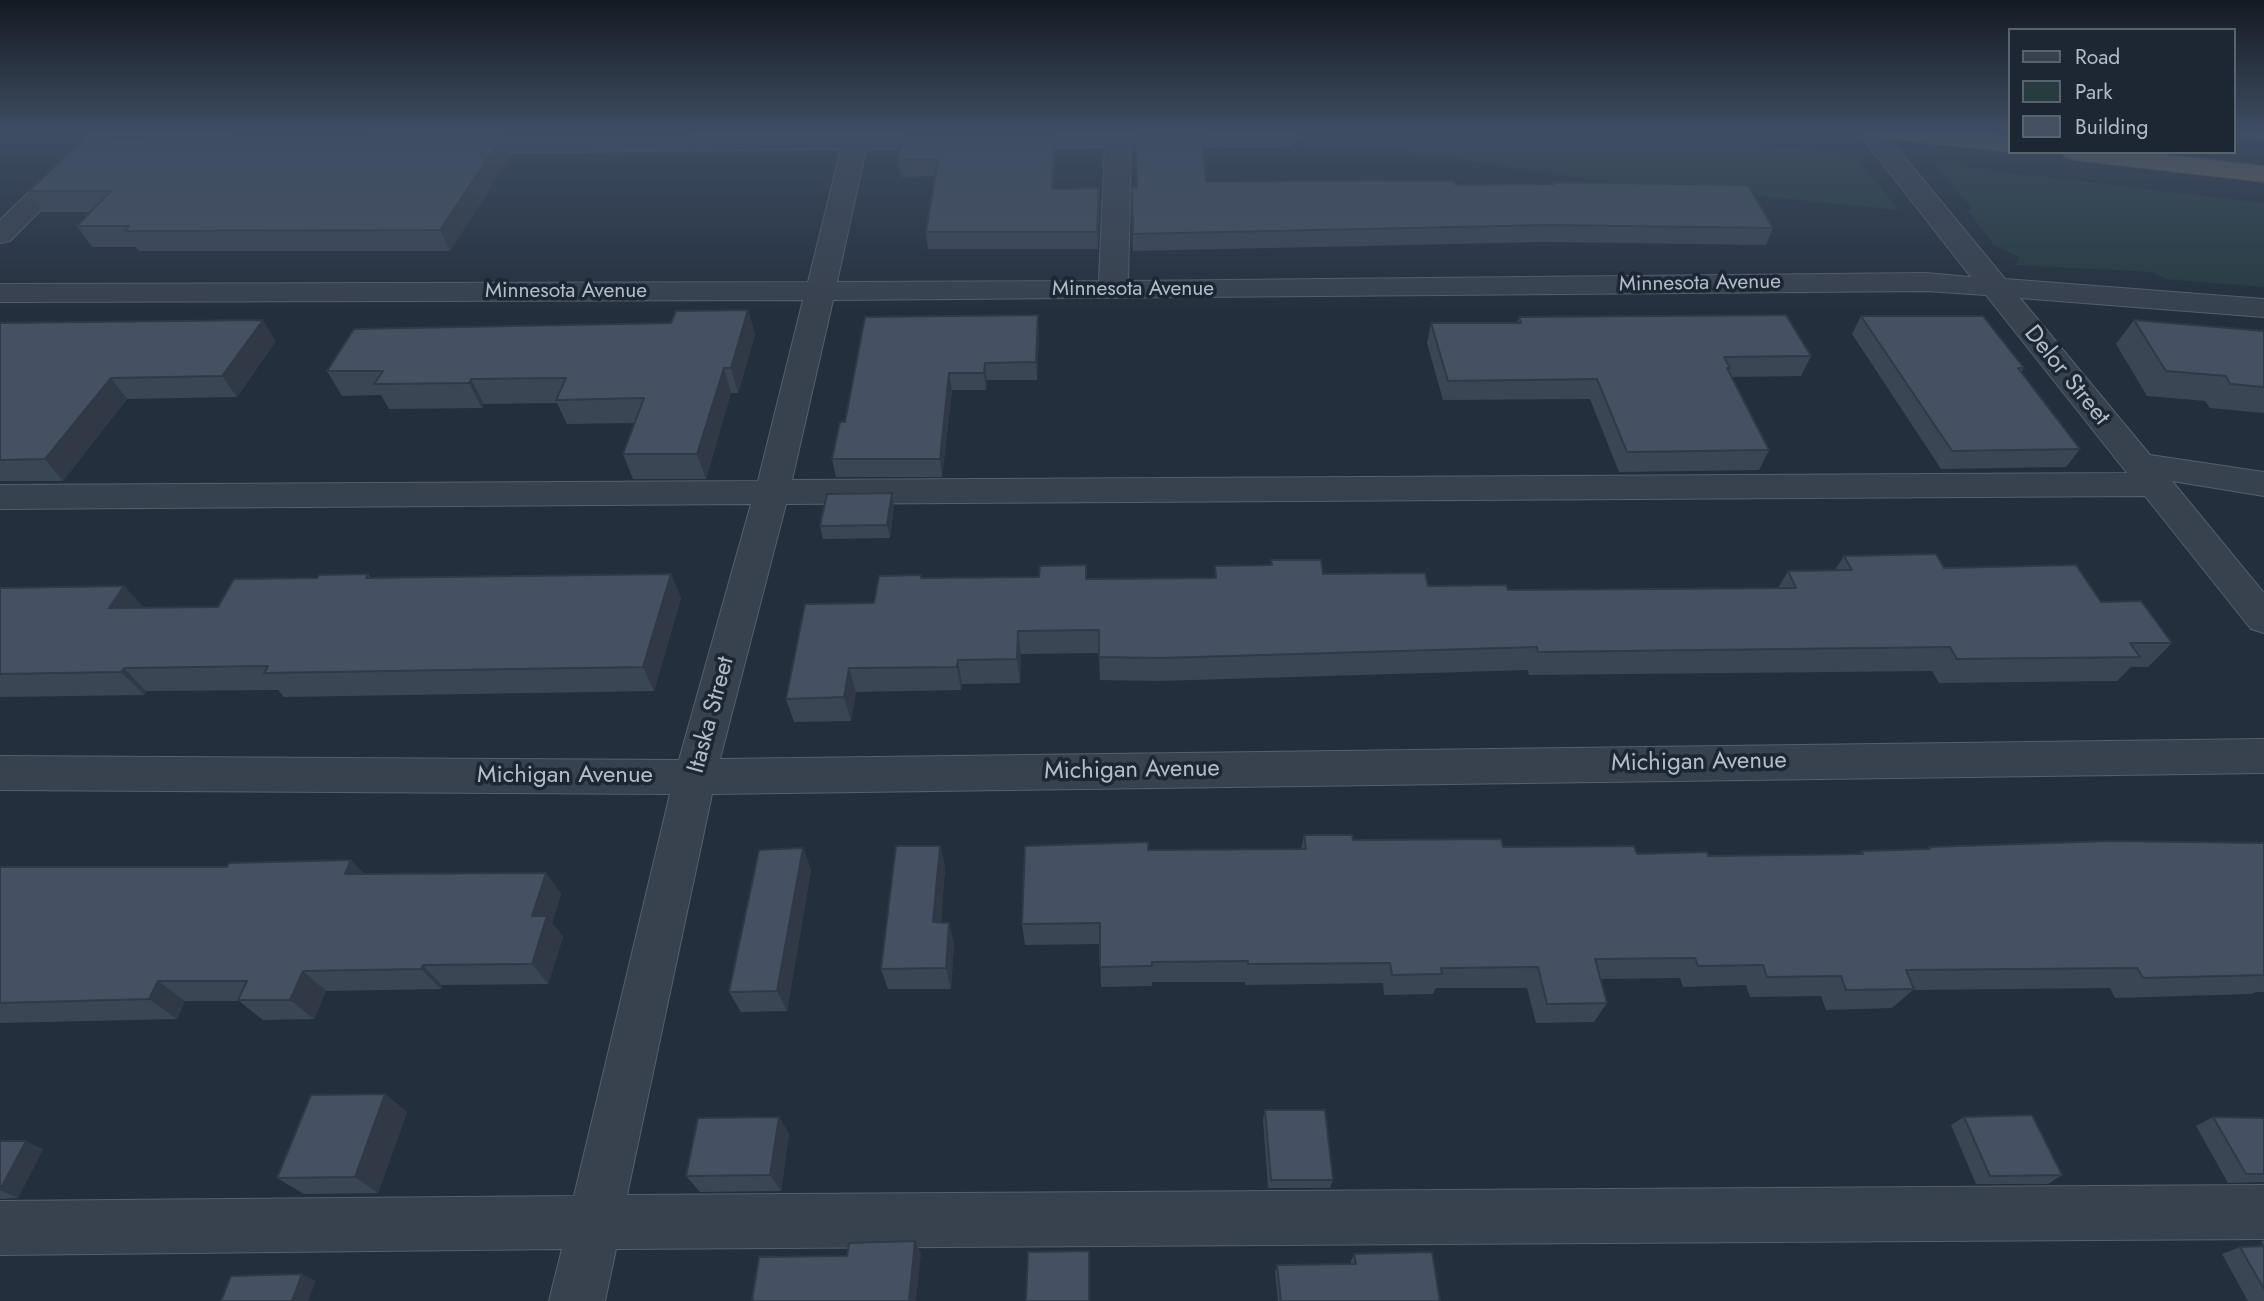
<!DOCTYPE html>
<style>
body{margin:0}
#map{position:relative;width:2264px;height:1301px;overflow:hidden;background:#242f3e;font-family:Jost,sans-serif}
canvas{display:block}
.legend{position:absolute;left:2008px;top:28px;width:228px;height:126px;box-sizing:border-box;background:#1d2633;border:2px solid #59626f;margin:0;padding:9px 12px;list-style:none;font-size:21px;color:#b4bcc9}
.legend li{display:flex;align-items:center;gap:14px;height:35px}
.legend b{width:35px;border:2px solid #59626f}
</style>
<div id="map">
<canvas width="2264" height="1301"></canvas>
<ul class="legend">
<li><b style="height:9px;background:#38414e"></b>Road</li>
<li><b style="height:19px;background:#263c3f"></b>Park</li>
<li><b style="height:19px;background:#455162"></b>Building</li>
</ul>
</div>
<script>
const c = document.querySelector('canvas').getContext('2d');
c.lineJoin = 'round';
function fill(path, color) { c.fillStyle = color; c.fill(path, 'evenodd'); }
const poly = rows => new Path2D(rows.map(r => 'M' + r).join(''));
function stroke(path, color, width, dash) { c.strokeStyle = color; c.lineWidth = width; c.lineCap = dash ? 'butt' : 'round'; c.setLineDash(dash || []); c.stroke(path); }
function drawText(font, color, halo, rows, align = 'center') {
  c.font = font + ' Jost,sans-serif'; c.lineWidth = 7; c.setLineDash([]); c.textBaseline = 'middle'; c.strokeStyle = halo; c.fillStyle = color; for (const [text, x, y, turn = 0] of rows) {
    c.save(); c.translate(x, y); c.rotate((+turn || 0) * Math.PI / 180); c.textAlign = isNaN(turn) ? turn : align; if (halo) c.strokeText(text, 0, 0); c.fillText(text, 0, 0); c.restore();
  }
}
fill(poly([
 [1132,131,1646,131,1856,156,1898,210,1577,178,1373,146,1301,146,1297,133,1132,134],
 [1935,164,2264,203,2264,287,2165,279,2152,272,2016,265,2019,257,1994,245,1968,211,1972,208]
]), '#263c3f');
const minor = poly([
 [92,131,119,131,10,241,0,243,0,220,92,131],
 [845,131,870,131,870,134,1294,133,1298,138,1294,143,1285,146,1131,147,1128,281,1926,273,1971,277,1857,131,1883,131,2005,279,2264,299,2264,317,2020,298,2150,455,2264,472,2264,496,2172,481,2264,593,2264,633,2251,629,2145,496,786,504,720,759,2264,739,2264,773,712,794,627,1195,2264,1185,2264,1239,616,1249,605,1301,549,1301,562,1249,0,1255,0,1201,574,1196,670,794,0,790,0,756,679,760,751,504,0,509,0,485,758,481,803,300,0,302,0,284,808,282,841,149,457,153,448,150,444,145,448,140,457,137,845,134,845,131],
 [1105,147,1099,281,837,282,866,149,1105,147],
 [1926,291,1986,295,2127,473,792,480,833,300,1926,291]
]);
const highway = poly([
 [1878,131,1958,131,2010,137,2012,152,1890,139,1881,136,1878,131],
 [2243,131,2264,131,2264,140,2246,136,2243,131],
 [2061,152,2143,152,2264,166,2264,182,2074,160,2065,157,2061,152]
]);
stroke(minor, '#565f6c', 2);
stroke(highway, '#434c59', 2);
fill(minor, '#38414e');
fill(highway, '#746855');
fill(poly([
 [115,131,234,131,231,136,118,136],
 [367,131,527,131,525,134,369,135],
 [660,131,803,131,660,133],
 [1054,134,1055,151,1053,189,1099,188,1098,249,928,249,926,232,935,176,901,177,898,160],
 [1135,135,1206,182,1456,185,1552,184,1553,182,1773,228,1766,245,1544,242,1133,251,1132,188,1137,188],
 [512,154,450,251,139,251,136,247,92,247,77,226,91,212,43,212,29,191],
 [748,310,755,335,738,393,731,393,706,479,633,479,623,454,635,423,567,424,557,403,484,404,482,408,389,409,381,395,342,396,327,371,671,323],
 [1861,316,2024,368,2021,373,2080,449,2066,467,1941,469,1852,334],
 [865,317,1039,332,1037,380,987,380,986,390,952,390,942,477,836,477,832,459,845,422],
 [1519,317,1811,356,1801,376,1731,377,1769,450,1759,470,1619,472,1590,399,1443,400,1427,343,1431,323,1517,323],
 [2134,320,2264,331,2264,413,2210,408,2205,401,2147,396,2116,344],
 [0,323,276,341,237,397,127,399,63,481,0,481],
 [892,493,894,506,890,538,823,539,820,526],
 [1844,556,1944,568,2101,602,2172,643,2148,667,2131,667,2117,681,1939,683,1932,671,1529,675,1528,670,1159,681,1100,680,1099,653,1021,654,1020,683,962,684,961,690,856,692,851,721,794,722,786,699,874,603,921,575,922,578,1039,577,1086,565,1087,579,1215,578,1215,566,1271,565,1271,560,1323,574,1428,586,1508,590,1778,588,1788,571,1834,571],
 [368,574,370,577,671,574,681,598,654,691,284,697,278,690,146,691,144,695,0,697,0,588,124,586,144,608,218,607,317,578],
 [1304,835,1353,840,1503,847,1708,856,1859,854,1862,851,1927,849,1929,847,2264,843,2264,992,2256,992,2252,994,2115,998,2110,988,1913,990,1892,1008,1826,1010,1821,996,1750,997,1746,985,1683,987,1680,978,1601,979,1607,1003,1594,1022,1536,1023,1527,988,1436,988,1433,994,1384,995,1383,983,1245,985,1245,982,1152,982,1152,986,1101,987,1100,944,1025,945,1022,924,1148,850,1301,849],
 [940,846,945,867,941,922,954,943,951,989,888,989,881,969],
 [803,848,811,870,787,1011,741,1012,729,992],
 [351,860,364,874,546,873,561,894,552,923,563,937,548,984,442,985,441,989,326,991,314,1019,263,1020,239,1001,185,1001,177,1019,0,1023,0,867,227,867],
 [385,1094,407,1112,378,1193,304,1194,277,1178],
 [1265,1110,1333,1180,1330,1188,1268,1188,1263,1119],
 [779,1117,789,1134,781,1191,700,1192,686,1176],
 [1964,1117,2062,1175,2048,1184,1976,1184,1951,1125],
 [2213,1117,2264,1118,2264,1182,2228,1183,2196,1126],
 [0,1141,43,1149,18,1198,0,1199],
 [2264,1240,2264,1301,2248,1301,2222,1254,2240,1247,2264,1246,2261,1242],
 [1354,1254,1440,1301,1278,1301,1275,1272,1277,1265,1351,1264,1351,1261]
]), '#3b4654');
fill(poly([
 [0,131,7,131,0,137],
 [504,134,512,154,450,251,440,230],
 [1054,134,1055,151,1053,206,1052,189],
 [1099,188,1100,205,1098,249,1097,232],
 [748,310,755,335,738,393,731,368],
 [1038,315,1039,332,1037,380,1036,362],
 [263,320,276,341,237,397,222,376],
 [985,363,987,380,986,390,984,373],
 [724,368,731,393,706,479,697,454],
 [949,373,952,390,942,477,940,459],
 [111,378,127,399,63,481,45,459],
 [471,379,484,404,482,408,469,383],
 [892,493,894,506,890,538,887,525],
 [671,574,681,598,654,691,643,667],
 [124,586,146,610,109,608],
 [1018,631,1021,654,1020,683,1017,659],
 [958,660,962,684,961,690,957,667],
 [124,668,146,691,144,695,121,672],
 [849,668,856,692,851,721,844,697],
 [940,846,945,867,939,943,933,922],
 [803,848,811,870,787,1011,777,991],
 [351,860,371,882,345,874],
 [546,873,561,894,552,923,563,937,548,984,532,964,532,916],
 [949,923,954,943,951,989,946,968],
 [423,965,442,985,441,989,421,969],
 [303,971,326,991,314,1019,290,1000],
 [158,981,185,1001,177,1019,149,999],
 [385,1094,407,1112,378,1193,355,1177],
 [779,1117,789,1134,781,1191,770,1175],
 [26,1141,43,1149,18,1198,0,1190],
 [915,1241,921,1253,916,1301,909,1301],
 [302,1274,316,1281,308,1301,292,1301]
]), '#303945');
const building = poly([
 [504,134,440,230,125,231,129,226,77,226,111,191,29,191,85,138,504,134],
 [1054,134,1052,189,1099,188,1097,232,926,232,938,160,898,160,903,135,1054,134],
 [1202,134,1206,182,1373,180,1455,181,1456,185,1554,184,1553,182,1748,185,1773,228,1549,225,1133,234,1132,188,1137,188,1135,135,1202,134],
 [748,310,731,368,724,368,697,454,623,454,644,398,556,400,566,378,471,379,469,383,374,384,383,371,327,371,354,329,671,323,676,311,748,310],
 [1038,315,1036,362,985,363,984,373,949,373,940,459,832,459,840,422,845,422,865,317,1038,315],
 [1786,315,1811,356,1724,357,1730,368,1727,368,1769,450,1627,452,1597,379,1448,381,1431,323,1521,323,1519,317,1786,315],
 [1861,316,1983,316,2024,368,2018,368,2080,449,1952,451,1861,316],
 [263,320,222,376,111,378,45,459,0,460,0,323,263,320],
 [2134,320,2264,331,2264,387,2230,384,2226,376,2166,371,2134,320],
 [892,493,887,525,820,526,827,494,892,493],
 [1936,554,1944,568,2076,565,2101,602,2141,601,2172,643,2130,643,2140,657,1957,659,1950,647,1538,652,1537,647,1160,658,1099,657,1099,630,1018,631,1017,659,958,660,957,667,849,668,844,697,786,699,805,604,874,603,879,576,921,575,921,578,1039,577,1040,566,1086,565,1086,579,1216,578,1215,566,1272,565,1271,560,1321,560,1323,574,1425,573,1428,586,1506,585,1508,590,1796,588,1788,571,1852,570,1844,556,1936,554],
 [368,574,366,578,671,574,643,667,264,673,268,666,124,668,121,672,0,674,0,588,124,586,109,608,218,607,234,579,317,578,319,575,368,574],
 [1304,835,1352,835,1353,840,1501,839,1503,847,1634,846,1637,854,1707,852,1708,856,1863,854,1862,851,1930,849,1929,847,2109,841,2264,843,2264,975,2143,978,2137,968,1906,970,1914,989,1846,990,1841,976,1767,977,1763,965,1698,966,1695,958,1595,959,1607,1003,1547,1004,1538,967,1441,968,1442,974,1392,975,1390,963,1248,964,1248,961,1152,962,1152,966,1100,967,1100,923,1022,924,1025,846,1148,842,1148,850,1306,849,1304,835],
 [896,846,940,846,933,922,949,923,946,968,881,969,896,846],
 [803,848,777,991,729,992,759,850,803,848],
 [351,860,345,874,546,873,532,916,547,916,532,964,423,965,421,969,303,971,290,1000,238,1000,247,981,158,981,149,999,0,1003,0,867,227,867,229,863,351,860],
 [385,1094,355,1177,277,1178,311,1095,385,1094],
 [1265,1110,1325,1110,1333,1180,1271,1180,1265,1110],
 [2032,1115,2062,1175,1990,1176,1964,1117,2032,1115],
 [779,1117,770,1175,686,1176,698,1118,779,1117],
 [2213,1117,2264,1118,2264,1174,2246,1174,2213,1117],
 [0,1141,26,1141,0,1190,0,1141],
 [915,1241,909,1301,752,1301,759,1257,847,1256,849,1243,915,1241],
 [2264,1246,2264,1289,2240,1247,2264,1246],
 [1089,1251,1089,1301,1026,1301,1028,1252,1089,1251],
 [1432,1252,1440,1301,1281,1301,1277,1265,1356,1264,1354,1254,1432,1252],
 [302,1274,292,1301,221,1301,231,1276,302,1274]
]);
fill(building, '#455162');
stroke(building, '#303945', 2);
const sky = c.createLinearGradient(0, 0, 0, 314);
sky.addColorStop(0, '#141a22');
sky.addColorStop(0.42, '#3f4d63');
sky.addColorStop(1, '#3f4d6300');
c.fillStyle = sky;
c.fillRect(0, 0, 2264, 314);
drawText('21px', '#b4bcc9', '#1d2633', [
 ["Minnesota Avenue",1700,284,-1],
 ["Minnesota Avenue",1133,290],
 ["Minnesota Avenue",566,292]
]);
drawText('24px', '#b4bcc9', '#1d2633', [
 ["Delor Street",2066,376,51],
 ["Itaska Street",712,715,-75],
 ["Michigan Avenue",1699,763,-1],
 ["Michigan Avenue",1132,771,-1],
 ["Michigan Avenue",565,776]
]);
</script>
